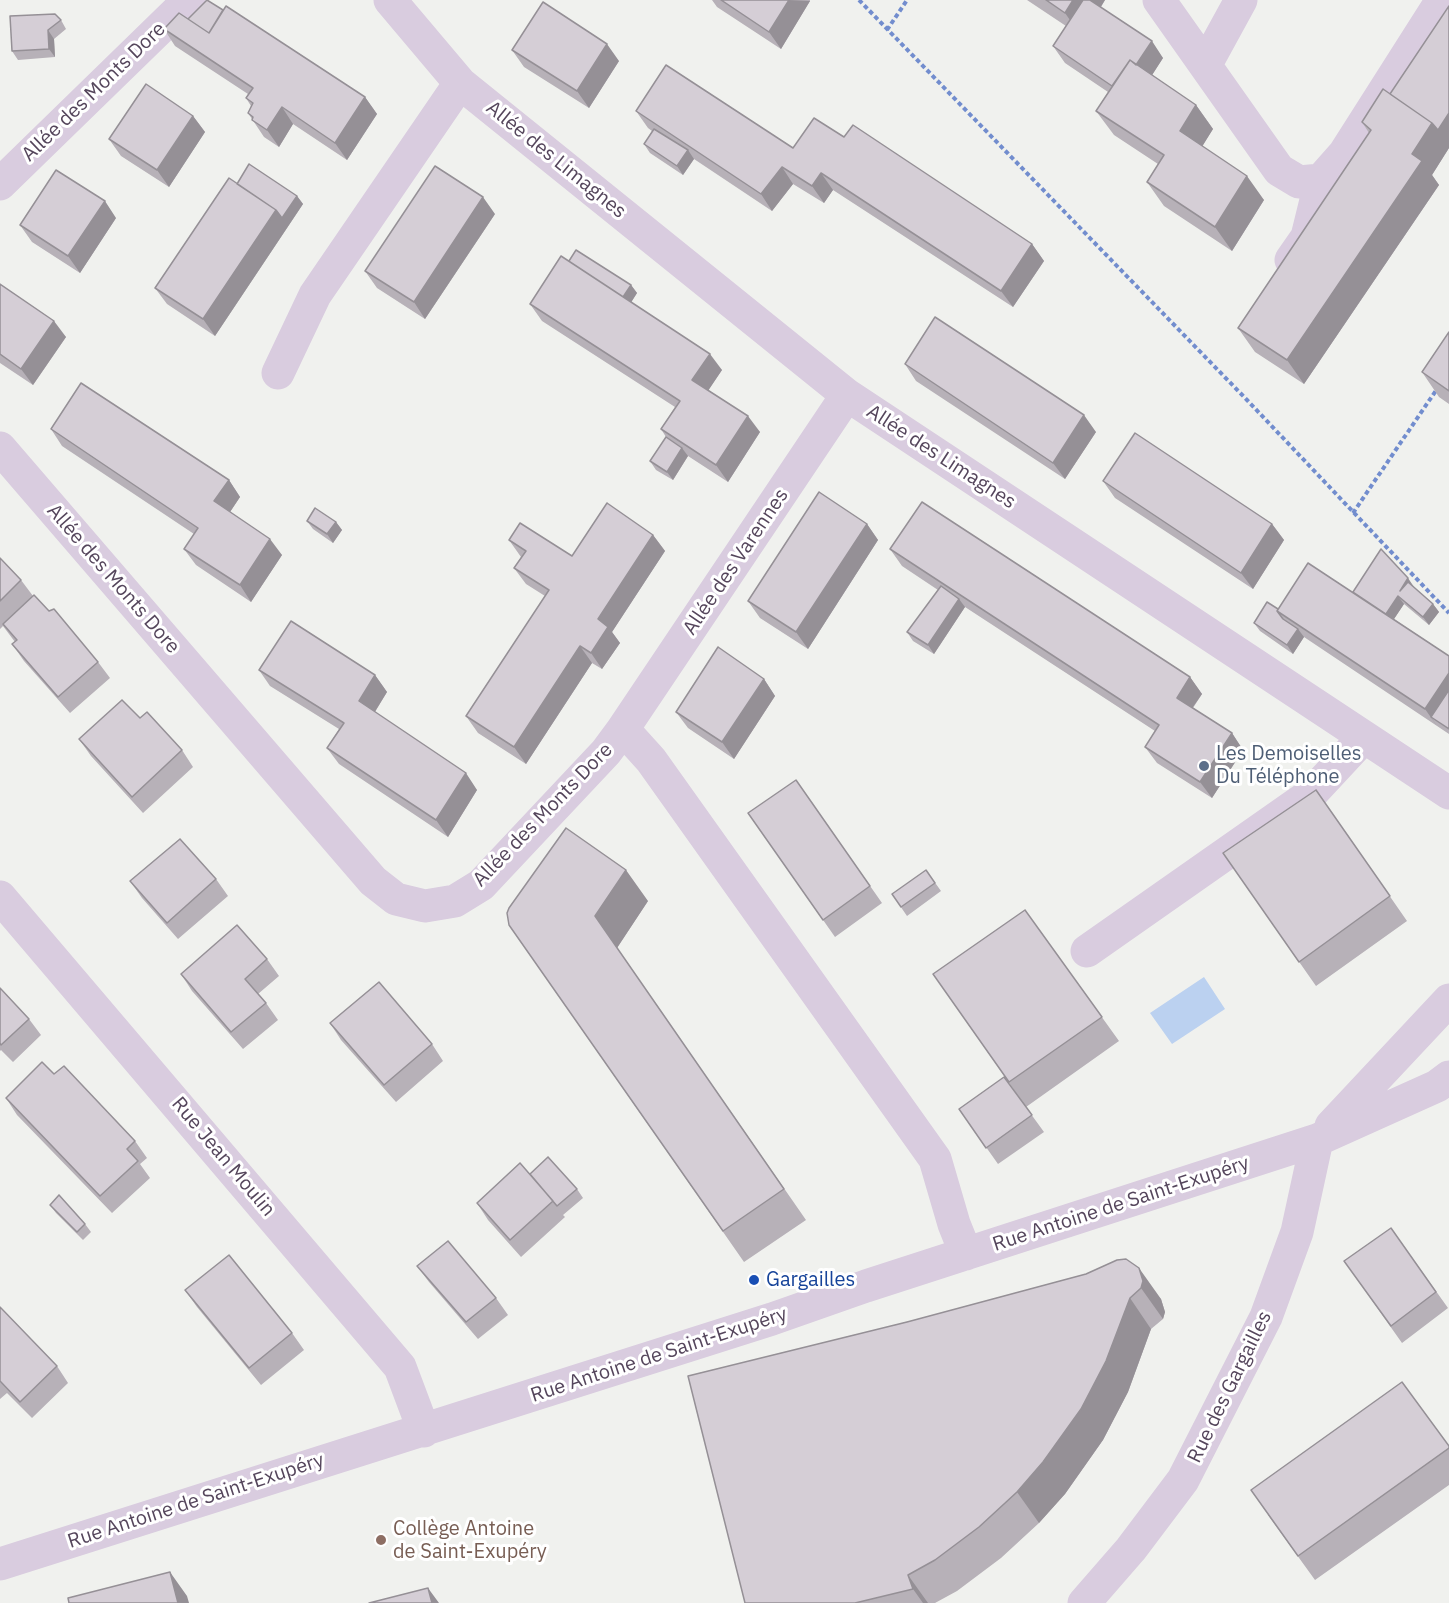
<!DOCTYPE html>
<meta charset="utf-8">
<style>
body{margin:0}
canvas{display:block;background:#f0f1ee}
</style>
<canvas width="1449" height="1603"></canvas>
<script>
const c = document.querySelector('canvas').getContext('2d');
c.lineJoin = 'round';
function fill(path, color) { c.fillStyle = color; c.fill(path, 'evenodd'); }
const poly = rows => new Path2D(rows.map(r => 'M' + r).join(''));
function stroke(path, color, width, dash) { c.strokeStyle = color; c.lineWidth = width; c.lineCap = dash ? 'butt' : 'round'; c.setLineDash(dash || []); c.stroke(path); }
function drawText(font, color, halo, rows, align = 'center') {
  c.font = font + ' "IBM Plex Sans",sans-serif'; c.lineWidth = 6; c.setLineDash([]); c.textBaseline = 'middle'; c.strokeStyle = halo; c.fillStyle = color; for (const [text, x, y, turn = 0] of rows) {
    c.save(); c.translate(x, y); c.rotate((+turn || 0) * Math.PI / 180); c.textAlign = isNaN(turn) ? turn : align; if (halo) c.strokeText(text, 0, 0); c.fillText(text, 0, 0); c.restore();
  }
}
fill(poly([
 [1204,977,1225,1009,1172,1044,1150,1013]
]), '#bbd1f0');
stroke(poly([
 [859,0,1247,400,1449,613],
 [887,30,907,0],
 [1353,513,1437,389]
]), '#728dce', 4, [4.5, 3]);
stroke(poly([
 [390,0,460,83,847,395,1449,793],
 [1159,0,1279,170,1299,182,1321,180,1344,154,1442,0],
 [1206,64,1241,0],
 [0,184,189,0],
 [1291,260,1307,237,1321,180],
 [278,373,315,295,460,83],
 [0,448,373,881,396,899,425,906,455,901,481,885,606,752,623,729,651,760,935,1159,954,1224,966,1254],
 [623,729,847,395],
 [0,897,400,1367,424,1431],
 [1087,951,1311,794,1364,737],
 [1331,1126,1449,1000],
 [0,1564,772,1319,866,1286,1317,1140,1437,1086,1449,1077],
 [1084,1603,1131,1549,1183,1480,1266,1317,1297,1232,1317,1140]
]), '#d9ccdf', 33);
fill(poly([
 [712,0,810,0,810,1,781,49,717,7],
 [1027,0,1105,0,1101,7,1163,58,1152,75,1196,105,1213,129,1202,146,1264,200,1232,251,1164,206,1147,182,1158,164,1114,135,1096,111,1108,92,1065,63,1053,46,1066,26],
 [1449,6,1449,148,1432,175,1439,185,1304,384,1255,352,1238,328,1369,133,1362,122,1390,94],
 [223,10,365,97,377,114,347,160,293,124,279,147,264,137,248,113,251,106,246,98,248,94,175,46,164,29,188,19],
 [61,20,66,29,54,39,55,57,18,60,12,51],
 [512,50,619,61,589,108,524,67],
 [636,111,793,148,844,137,1032,244,1044,261,1013,307,833,190,824,203,793,184,772,211,694,159,683,175,650,153,644,144,652,131,648,128],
 [193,116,205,132,169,187,121,156,109,139],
 [237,184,297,196,303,204,215,336,167,304,155,288],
 [495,214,425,319,377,288,365,271],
 [116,218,80,273,32,242,20,225],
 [569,261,631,285,637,293,631,302,722,370,708,390,760,432,728,482,688,456,673,480,656,470,650,461,666,437,661,429,675,407,542,321,530,304],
 [0,284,66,337,33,385,0,363],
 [1449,332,1449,404,1439,397,1422,372],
 [905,364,1096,432,1065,479,916,381],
 [51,429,229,480,240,497,230,512,282,555,251,602,196,565,184,549,194,534,62,446],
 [1103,481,1272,524,1284,540,1253,589,1115,498],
 [307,521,336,522,342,530,333,543,313,529],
 [867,524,878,540,808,649,760,618,748,601],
 [653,535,665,551,612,632,620,643,602,669,592,663,526,764,478,733,466,716,545,596,526,584,514,568,521,557,509,540,572,556],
 [890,549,1190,677,1202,694,1193,708,1232,733,1243,750,1212,798,1157,763,1145,747,1155,731,965,607,934,654,913,641,907,632,938,590,902,566],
 [0,558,21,580,33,596,98,662,110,678,70,713,24,661,12,644,15,642,3,626,0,629],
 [1414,587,1433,604,1439,612,1429,625,1404,604,1394,619,1449,656,1449,734,1304,637,1293,654,1260,631,1254,623,1278,609,1353,592],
 [259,670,375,675,387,692,375,712,477,790,448,837,339,764,327,748,339,729,270,686],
 [764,679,775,696,734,759,688,728,676,712],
 [79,739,182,750,193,767,143,813,91,756],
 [796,780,882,903,835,937,748,813],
 [1316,790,1407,921,1316,986,1223,853],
 [926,870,941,891,907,916,892,894],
 [216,879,228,896,178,939,142,898,130,881],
 [648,901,617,948,806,1220,744,1262,509,925],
 [1025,910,1119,1041,1026,1107,933,974],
 [267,959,279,976,258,994,266,1003,278,1020,243,1049,192,991,181,974],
 [0,988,29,1019,41,1035,13,1062,1,1050,0,1051],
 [330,1023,432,1044,443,1061,396,1102,341,1040],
 [54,1074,135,1141,147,1158,140,1164,150,1178,112,1213,17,1115,6,1098],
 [1004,1077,1044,1132,998,1164,959,1109],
 [577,1189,583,1198,563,1215,565,1217,521,1257,488,1220,477,1203],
 [50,1205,85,1224,91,1232,83,1240,56,1213],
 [1391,1228,1448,1308,1402,1343,1344,1261],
 [1117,1260,1161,1299,1165,1312,1163,1319,1151,1329,1128,1392,1103,1440,1065,1494,1039,1523,1001,1558,957,1591,935,1603,745,1603,907,1322,1086,1274],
 [417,1266,496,1298,508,1315,478,1339,429,1282],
 [185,1290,292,1333,304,1350,261,1385,197,1307],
 [0,1307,57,1366,68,1383,32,1418,7,1393,0,1399],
 [1449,1446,1449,1485,1315,1580,1268,1515]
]), '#b7b1b8');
fill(poly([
 [789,0,810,1,781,49,769,32],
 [1073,0,1105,0,1082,37,1065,13],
 [48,30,54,39,55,57,49,49],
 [1152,41,1163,58,1131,108,1119,91],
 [607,44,619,61,589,108,577,91],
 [365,97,377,114,347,160,335,143],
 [1196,105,1213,129,1197,155,1180,131],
 [282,107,293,124,279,147,267,130],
 [1449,113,1449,148,1432,175,1439,185,1304,384,1287,360,1412,154,1432,123],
 [193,116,205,132,169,187,157,170],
 [688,150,694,159,683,175,677,166],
 [782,167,793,184,772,211,761,194],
 [821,173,833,190,824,203,812,186],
 [1247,176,1264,200,1232,251,1215,227],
 [297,196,303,204,215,336,203,319,276,210],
 [483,197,495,214,425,319,414,302],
 [105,201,116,218,80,273,68,256],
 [1032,244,1044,261,1013,307,1001,291],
 [631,285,637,293,627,309,621,300],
 [54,321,66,337,33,385,21,369],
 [710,354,722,370,704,397,692,380],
 [1084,415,1096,432,1065,479,1053,463],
 [748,416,760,432,728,482,716,465],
 [682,448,688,456,673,480,667,472],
 [229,480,240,497,226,518,214,501],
 [336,522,342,530,333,543,327,534],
 [867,524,878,540,808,649,796,632],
 [1272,524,1284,540,1253,589,1241,573],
 [653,535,665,551,612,632,620,643,602,669,591,653,598,619],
 [270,539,282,555,251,602,240,585],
 [1408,578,1414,587,1406,600,1400,591],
 [1398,596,1404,604,1390,625,1384,617],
 [959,599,965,607,934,654,928,645],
 [1433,604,1439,612,1429,625,1423,617],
 [1298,629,1304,637,1293,654,1287,645],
 [580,646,592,663,526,764,514,747],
 [1449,673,1449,707,1431,717,1437,726,1425,709],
 [375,675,387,692,371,718,359,701],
 [1190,677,1202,694,1188,714,1177,698],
 [764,679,775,696,734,759,722,742],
 [1232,733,1243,750,1212,798,1200,782],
 [466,773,477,790,448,837,436,820],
 [626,870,648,901,617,948,806,1220,595,916],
 [1139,1268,1161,1299,1165,1312,1163,1319,1141,1288],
 [1130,1298,1151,1329,1128,1392,1103,1440,1065,1494,1039,1523,1017,1492],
 [170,1572,187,1596,189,1603,178,1603],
 [908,1575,928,1603,923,1603,913,1589],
 [428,1588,439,1603,432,1603]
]), '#959096');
const building = poly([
 [207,0,223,10,209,33,188,19,207,0],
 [721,0,789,0,769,32,721,0],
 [1046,0,1073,0,1065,13,1046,0],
 [1083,0,1090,0,1152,41,1136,65,1130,60,1112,86,1053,46,1083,0],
 [543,2,607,44,577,91,512,50,543,2],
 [226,6,365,97,335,143,282,107,267,130,252,120,253,117,248,113,253,103,246,98,253,88,164,29,179,13,209,33,226,6],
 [1449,6,1449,113,1438,130,1432,123,1390,94,1449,6],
 [55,14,61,20,48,30,49,49,12,51,10,16,55,14],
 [1130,60,1196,105,1180,131,1247,176,1215,227,1147,182,1164,155,1096,111,1130,60],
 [666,65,793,148,814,118,844,137,853,125,1032,244,1001,291,821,173,812,186,782,167,761,194,636,111,666,65],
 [146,84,193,116,157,170,109,139,146,84],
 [1383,89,1432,123,1412,154,1422,161,1287,360,1238,328,1371,130,1362,122,1383,89],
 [654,129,688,150,677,166,644,144,654,129],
 [249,164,297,196,282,218,276,210,237,184,249,164],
 [435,166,483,197,414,302,365,271,435,166],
 [56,170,105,201,68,256,20,225,56,170],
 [229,178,276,210,203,319,155,288,229,178],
 [576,250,631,285,623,297,569,261,576,250],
 [561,256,710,354,692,380,748,416,716,465,661,429,680,401,530,304,561,256],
 [0,284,54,321,21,369,0,354,0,284],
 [935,317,1084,415,1053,463,905,364,935,317],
 [1449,332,1449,391,1422,372,1449,332],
 [81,383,229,480,214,501,270,539,240,585,184,549,198,528,51,429,81,383],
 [1135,433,1272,524,1241,573,1103,481,1135,433],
 [666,437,682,448,667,472,650,461,666,437],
 [819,492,867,524,796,632,748,601,819,492],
 [922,502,1190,677,1177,698,1232,733,1200,782,1145,747,1159,725,890,549,922,502],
 [607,503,653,535,598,619,608,627,591,653,580,646,514,747,466,716,549,590,514,568,526,551,509,540,520,523,572,556,607,503],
 [315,508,336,522,327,534,307,521,315,508],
 [1381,549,1408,578,1400,591,1408,582,1433,604,1423,617,1398,596,1386,614,1353,592,1381,549],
 [0,558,21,580,0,601,0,558],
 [1308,563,1449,656,1449,673,1425,709,1277,611,1308,563],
 [941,586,959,599,928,645,907,632,941,586],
 [34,595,49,611,54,609,98,662,58,697,12,644,17,640,3,624,34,595],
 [1267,602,1278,609,1277,611,1283,619,1298,629,1287,645,1254,623,1267,602],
 [291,621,375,675,359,701,466,773,436,820,327,748,344,723,259,670,291,621],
 [718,647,764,679,722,742,676,712,718,647],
 [1449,690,1449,729,1431,717,1449,690],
 [122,700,140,718,147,712,182,750,132,797,79,739,122,700],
 [796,780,870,886,823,920,748,813,796,780],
 [1316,790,1390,896,1299,962,1223,853,1316,790],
 [566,828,626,870,595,916,784,1189,723,1231,509,925,507,913,509,908,566,828],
 [180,839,216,879,167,923,130,881,180,839],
 [926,870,935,883,901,907,892,894,926,870],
 [1025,910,1102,1017,1009,1082,933,974,1025,910],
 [237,925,267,959,245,979,266,1003,231,1032,181,974,237,925],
 [379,982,432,1044,384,1085,330,1023,379,982],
 [0,988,29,1019,1,1045,0,1043,0,988],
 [42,1062,54,1074,64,1066,135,1141,127,1149,138,1161,100,1196,6,1098,42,1062],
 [1004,1077,1032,1115,986,1148,959,1109,1004,1077],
 [548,1157,577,1189,557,1206,530,1174,548,1157],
 [520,1163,553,1201,510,1240,477,1203,520,1163],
 [59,1195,85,1224,77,1232,50,1205,59,1195],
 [1391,1228,1436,1292,1391,1326,1344,1261,1391,1228],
 [448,1241,496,1298,466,1322,417,1266,448,1241],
 [229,1255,292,1333,249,1368,185,1290,229,1255],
 [1126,1259,1139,1268,1143,1281,1141,1288,1130,1298,1106,1361,1081,1409,1043,1462,1017,1492,979,1527,935,1560,908,1575,913,1589,855,1603,745,1603,688,1376,907,1322,1086,1274,1117,1260,1126,1259],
 [0,1307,57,1366,20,1402,0,1381,0,1307],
 [1402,1382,1449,1446,1449,1448,1298,1556,1251,1490,1402,1382],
 [170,1572,178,1603,69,1603,68,1598,170,1572],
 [428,1588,432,1603,369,1603,428,1588]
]);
fill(building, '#d5ced6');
stroke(building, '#959096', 1.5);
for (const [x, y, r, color] of [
 [1204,766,6,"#5c6f8a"],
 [754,1280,6,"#1a4fb4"],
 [381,1540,6,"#8d6e63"]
]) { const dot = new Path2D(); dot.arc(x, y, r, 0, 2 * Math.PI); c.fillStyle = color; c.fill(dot); stroke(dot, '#fff', 2); }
drawText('20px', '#55465c', '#fff', [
 ["Allée des Monts Dore",94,92,-44],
 ["Allée des Limagnes",556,160,39],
 ["Allée des Limagnes",941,457,33],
 ["Allée des Varennes",736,562,-56],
 ["Allée des Monts Dore",113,579,49],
 ["Allée des Monts Dore",543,815,-46],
 ["Rue Jean Moulin",223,1157,50],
 ["Rue Antoine de Saint-Exupéry",1121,1204,-18],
 ["Rue Antoine de Saint-Exupéry",659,1355,-18],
 ["Rue des Gargailles",1230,1387,-64],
 ["Rue Antoine de Saint-Exupéry",196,1501,-18]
]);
drawText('20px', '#4e5e75', '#fff', [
 ["Les Demoiselles",1216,754],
 ["Du Téléphone",1216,777]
], 'left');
drawText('20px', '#164399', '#fff', [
 ["Gargailles",766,1280]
], 'left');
drawText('20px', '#785e54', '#fff', [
 ["Collège Antoine",393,1529],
 ["de Saint-Exupéry",393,1552]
], 'left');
</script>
